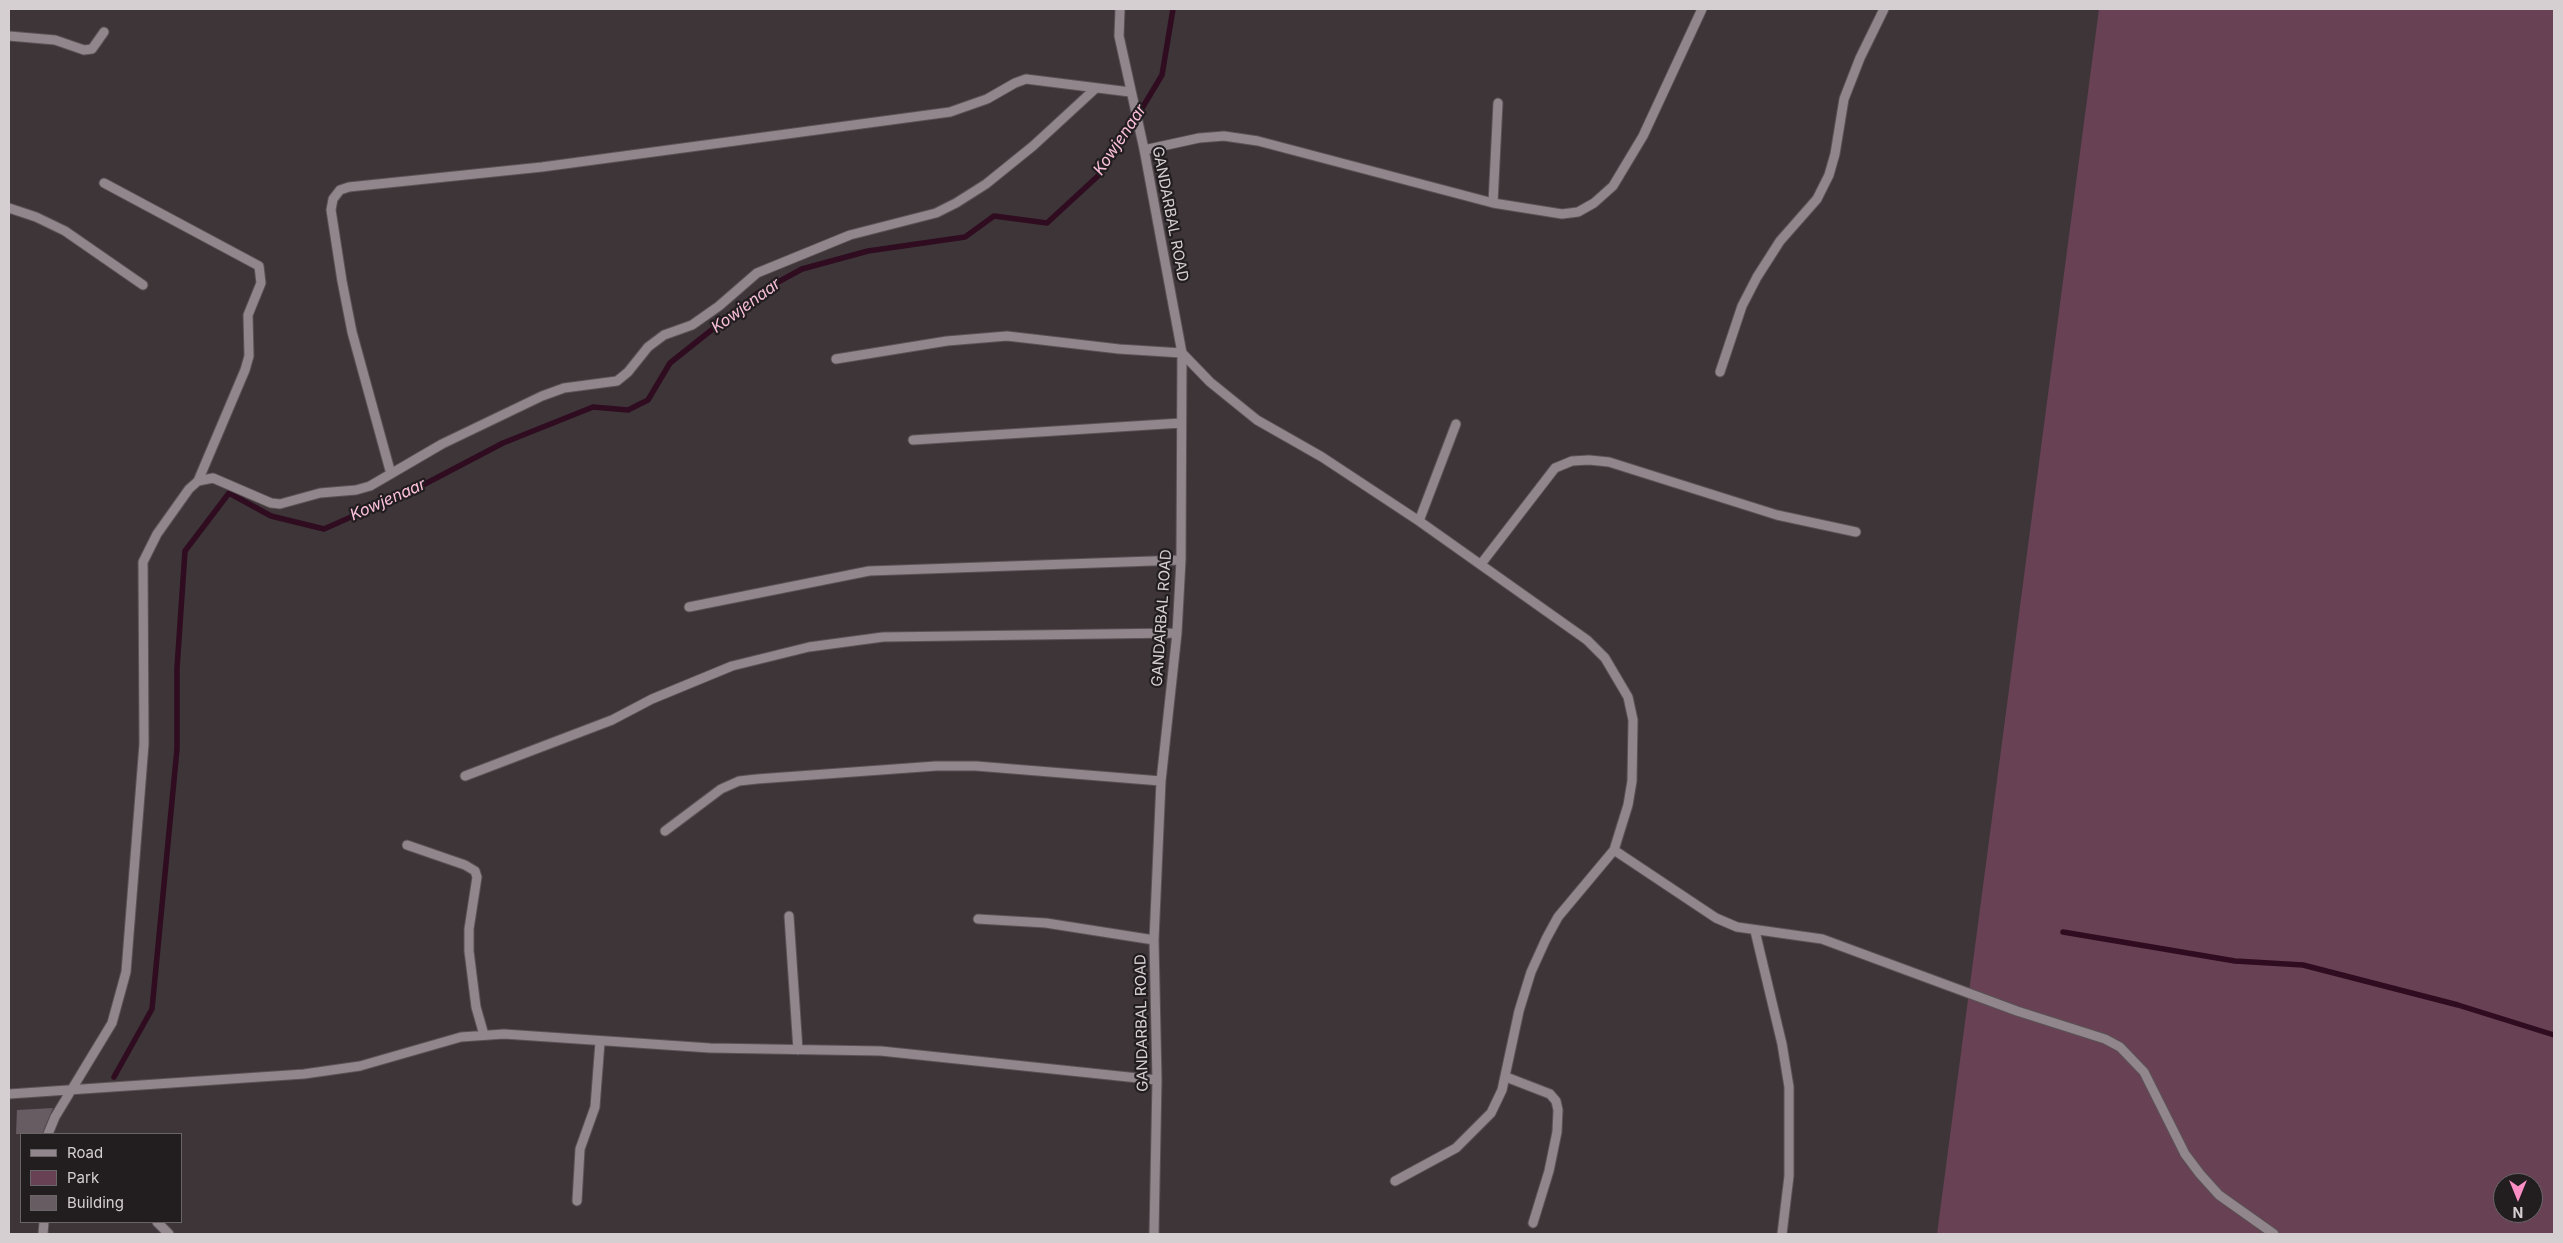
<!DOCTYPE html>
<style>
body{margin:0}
#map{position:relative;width:2563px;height:1243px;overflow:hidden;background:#3e3539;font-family:Inter,sans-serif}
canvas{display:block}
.frame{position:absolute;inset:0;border:10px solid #d5cfd2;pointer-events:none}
.legend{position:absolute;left:20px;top:1133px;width:162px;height:90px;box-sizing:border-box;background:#221e20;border:1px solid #6a6567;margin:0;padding:6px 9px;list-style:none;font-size:15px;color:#d5cfd2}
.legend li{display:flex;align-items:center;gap:10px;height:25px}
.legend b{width:25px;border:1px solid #6a6567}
.north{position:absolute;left:2493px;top:1173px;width:50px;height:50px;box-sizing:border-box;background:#221e20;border:1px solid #6a6567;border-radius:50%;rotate:180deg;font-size:14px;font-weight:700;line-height:20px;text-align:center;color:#d5cfd2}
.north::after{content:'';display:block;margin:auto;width:18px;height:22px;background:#fb8fc5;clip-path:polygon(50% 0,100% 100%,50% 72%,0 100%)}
</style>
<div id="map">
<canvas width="2563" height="1243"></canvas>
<div class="frame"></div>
<ul class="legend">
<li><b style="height:6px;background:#91868b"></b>Road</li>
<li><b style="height:14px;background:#684254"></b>Park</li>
<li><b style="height:14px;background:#675c61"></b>Building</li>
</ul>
<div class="north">N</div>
</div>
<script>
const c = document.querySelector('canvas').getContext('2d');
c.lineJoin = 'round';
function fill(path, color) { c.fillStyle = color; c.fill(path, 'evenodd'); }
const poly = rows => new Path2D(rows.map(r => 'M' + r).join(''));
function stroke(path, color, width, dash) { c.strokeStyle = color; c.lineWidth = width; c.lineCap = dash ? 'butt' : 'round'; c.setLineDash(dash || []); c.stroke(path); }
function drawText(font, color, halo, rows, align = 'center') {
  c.font = font + ' Inter,sans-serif'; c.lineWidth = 4.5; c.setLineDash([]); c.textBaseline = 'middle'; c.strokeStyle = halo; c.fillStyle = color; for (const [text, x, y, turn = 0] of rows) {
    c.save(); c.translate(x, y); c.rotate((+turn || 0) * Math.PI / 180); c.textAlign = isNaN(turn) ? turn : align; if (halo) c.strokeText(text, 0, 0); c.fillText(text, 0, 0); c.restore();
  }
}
fill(poly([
 [2099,9,2554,9,2554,1234,1937,1234],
 [2503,1183,2533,1183,2533,1213,2503,1213]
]), '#684254');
stroke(poly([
 [2063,932,2235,961,2303,965,2458,1005,2554,1035],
 [114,1077,152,1009,177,749,177,668,185,551,229,493,271,516,324,529,423,485,503,443,593,407,628,410,648,400,670,363,758,293,802,269,868,251,965,237,994,216,1047,223,1099,175,1123,140,1162,75,1173,9]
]), '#2f0c1f', 5.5);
fill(poly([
 [53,1108,42,1134,16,1134,17,1110]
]), '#675c61');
const minor = poly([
 [1120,9,1119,36,1144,149,1182,353,1181,560,1177,633,1161,781,1154,940,1157,1080,1154,1234],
 [9,36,55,40,84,50,92,49,104,32],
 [1144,150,1199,138,1224,136,1258,141,1493,203,1562,214,1578,212,1594,203,1613,186,1643,136,1702,9],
 [104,183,259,266,261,283,248,315,249,356,245,370,198,481],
 [1493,203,1498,103],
 [9,208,36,217,65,231,143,285],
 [836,359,947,341,1007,336,1119,349,1182,353,1210,382,1257,420,1322,457,1419,521,1587,640,1605,658,1628,697,1633,720,1632,781,1628,805,1614,850,1716,918,1737,927,1822,939,2017,1011,2105,1039,2120,1047,2144,1072,2185,1154,2200,1174,2219,1195,2274,1234],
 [1720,372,1742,306,1757,277,1780,241,1817,199,1829,175,1835,154,1844,99,1860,58,1884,9],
 [913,440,1181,423],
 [391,474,352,332,342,281,331,210,333,199,340,190,349,187,542,167,950,112,987,99,1015,83,1026,79,1130,92],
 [1419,521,1456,424],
 [1481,564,1555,468,1572,461,1589,460,1609,462,1777,515,1856,532],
 [689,607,869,571,1181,560],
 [465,776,612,720,652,699,732,666,809,647,883,637,1177,633],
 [665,831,721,789,739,781,757,779,936,766,976,766,1161,781],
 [407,845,465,865,475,871,477,877,469,929,469,951,476,1007,484,1035],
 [789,916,798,1050],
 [978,919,1046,923,1154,940],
 [1755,931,1782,1044,1789,1087,1789,1176,1782,1234],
 [1506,1077,1550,1094,1556,1101,1558,1110,1557,1132,1549,1171,1533,1223],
 [9,1094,304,1074,360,1066,461,1037,504,1034,710,1048,881,1051,1157,1080],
 [48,1134,55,1117,112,1023,126,972,144,744,143,562,157,534,189,489,198,481,213,478,271,503,280,504,320,493,356,490,370,486,442,444,542,396,564,388,617,381,628,372,648,347,664,335,692,325,719,306,757,273,850,235,936,213,956,203,986,184,1033,146,1096,88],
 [1395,1181,1456,1148,1491,1113,1502,1090,1519,1011,1531,972,1546,939,1558,917,1614,850],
 [577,1201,580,1149,595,1107,600,1042],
 [157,1222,169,1234],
 [43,1234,44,1222]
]);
stroke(minor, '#5a5255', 11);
stroke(minor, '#91868b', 9);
drawText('15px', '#d5cfd2', '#221e20', [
 ["GANDARBAL ROAD",1170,214,79],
 ["GANDARBAL ROAD",1162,618,-86],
 ["GANDARBAL ROAD",1142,1023,-91]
]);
drawText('italic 16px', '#fbc0db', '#221e20', [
 ["Kowjenaar",1120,140,-56],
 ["Kowjenaar",746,306,-36],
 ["Kowjenaar",388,500,-24]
]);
</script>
